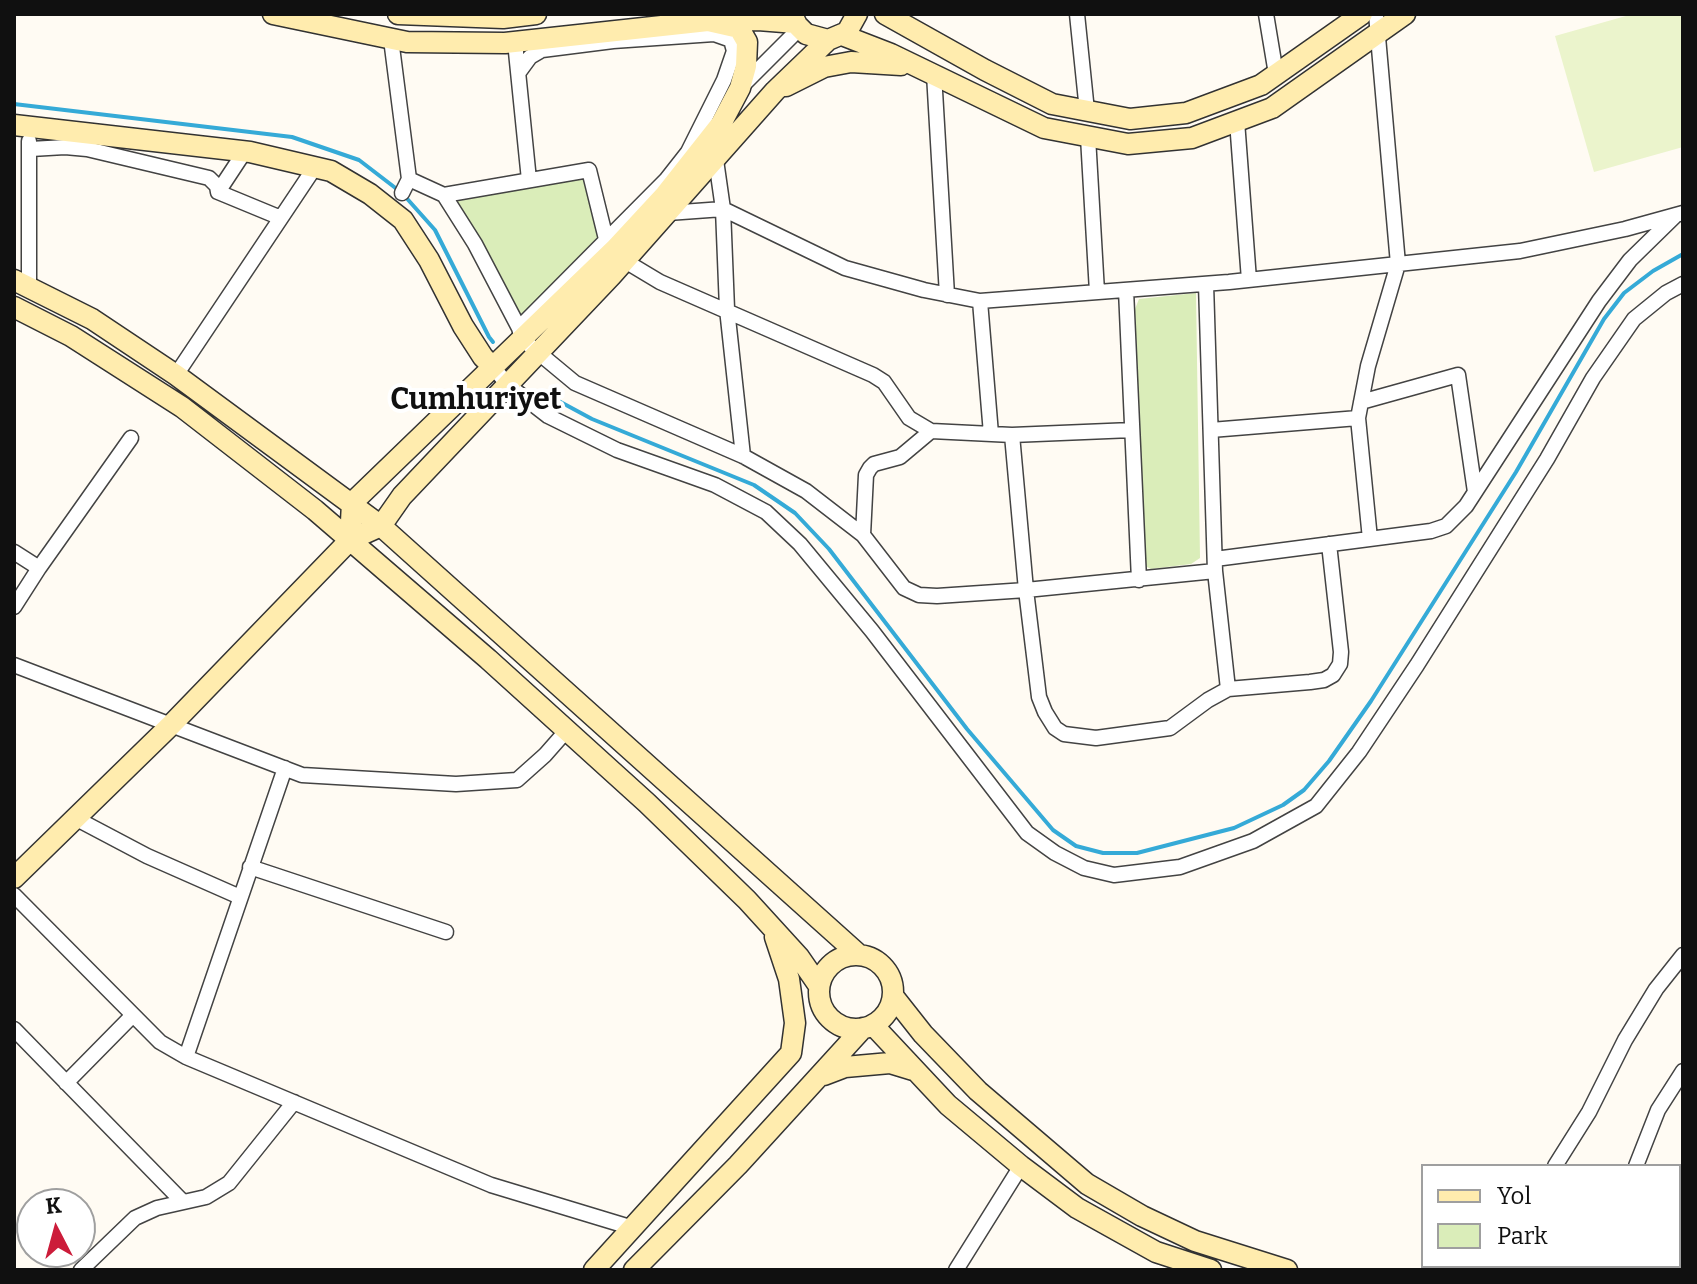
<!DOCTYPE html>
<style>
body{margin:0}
#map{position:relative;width:1697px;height:1284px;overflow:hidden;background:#fffbf3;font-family:Bitter,serif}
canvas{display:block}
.frame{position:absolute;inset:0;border:16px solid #101010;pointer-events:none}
.legend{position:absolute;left:1421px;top:1164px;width:260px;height:104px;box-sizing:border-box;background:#fff;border:2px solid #9f9f9f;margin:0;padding:10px 14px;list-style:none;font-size:24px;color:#101010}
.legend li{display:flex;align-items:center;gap:16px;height:40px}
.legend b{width:40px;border:2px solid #9f9f9f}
.north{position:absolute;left:16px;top:1188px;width:80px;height:80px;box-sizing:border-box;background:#fff;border:2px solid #9f9f9f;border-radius:50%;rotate:354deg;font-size:22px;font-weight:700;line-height:32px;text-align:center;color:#101010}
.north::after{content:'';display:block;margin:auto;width:28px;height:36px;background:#cc1c3a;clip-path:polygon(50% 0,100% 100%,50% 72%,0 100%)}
</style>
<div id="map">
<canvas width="1697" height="1284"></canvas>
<div class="frame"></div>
<ul class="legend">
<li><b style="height:10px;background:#ffecae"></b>Yol</li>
<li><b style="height:22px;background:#daedb9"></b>Park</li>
</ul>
<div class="north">K</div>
</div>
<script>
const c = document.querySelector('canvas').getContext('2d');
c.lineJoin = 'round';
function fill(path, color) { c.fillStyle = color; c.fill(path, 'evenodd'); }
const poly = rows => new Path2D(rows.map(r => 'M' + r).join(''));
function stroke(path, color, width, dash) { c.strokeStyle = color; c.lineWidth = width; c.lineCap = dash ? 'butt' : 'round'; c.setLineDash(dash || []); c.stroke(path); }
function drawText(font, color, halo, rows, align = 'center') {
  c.font = font + ' Bitter,serif'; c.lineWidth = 8; c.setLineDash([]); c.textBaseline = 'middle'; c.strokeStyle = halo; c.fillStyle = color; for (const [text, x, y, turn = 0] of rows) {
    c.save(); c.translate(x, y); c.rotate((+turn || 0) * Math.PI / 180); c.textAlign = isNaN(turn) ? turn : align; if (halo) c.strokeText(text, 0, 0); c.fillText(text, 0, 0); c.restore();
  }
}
fill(poly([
 [588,173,604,239,520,323,449,198],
 [1196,293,1200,558,1191,564,1151,569,1145,566,1135,309,1139,299]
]), '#daedb9');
fill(poly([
 [1633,14,1683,14,1683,147,1594,172,1555,36]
]), '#ebf4cc');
stroke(poly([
 [14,104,292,137,359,160,402,193,435,230,489,337,493,342],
 [542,392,592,419,754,485,795,513,829,549,967,729,1053,830,1076,846,1103,853,1137,853,1234,828,1283,805,1304,790,1329,761,1371,701,1516,472,1604,319,1624,293,1653,271,1683,254]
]), '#35aad7', 4);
const street = poly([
 [1077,14,1087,111],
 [1266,14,1276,74],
 [391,39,409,179,402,193],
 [515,42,529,180],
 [934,74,947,295],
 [744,84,800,28],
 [1237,121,1249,280],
 [1088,137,1097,292],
 [29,141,29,288],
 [31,149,65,147,87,149,209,178,217,186,218,192,281,218],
 [716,160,723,209,727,309,743,456],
 [409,179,444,195,589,170,606,239],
 [218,192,245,151],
 [444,195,475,244,519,328,666,180,688,152,724,80,734,51,731,40,714,34,613,41,542,50,530,57,519,72],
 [668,213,723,209,845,268,924,290,980,301,1229,282,1520,251,1625,229,1683,213],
 [625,261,660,282,873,375,884,382,909,418,931,431,1012,435,1132,430],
 [1206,284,1215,571,1228,689],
 [1126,290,1139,580],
 [980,301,991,434],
 [519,328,522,339,575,383,743,456,806,491,863,535,904,588,919,595,937,596,1026,590,1215,571],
 [493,367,508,385,548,416,617,450,715,485,766,512,800,544,872,631,1027,833,1055,853,1084,868,1114,875,1180,867,1253,841,1316,806,1359,752,1417,665,1547,459,1593,378,1634,319,1666,293,1683,284],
 [176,375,315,167],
 [1361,402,1458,375,1475,492],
 [1211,430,1358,418],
 [1012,435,1026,590,1039,697,1045,712,1055,728,1064,734,1096,738,1170,728,1208,700,1228,689,1310,682,1324,680,1333,675,1340,664,1341,652,1329,544],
 [863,535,866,475,870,468,874,464,900,457,931,431],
 [1370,539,1358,418,1368,366,1398,264,1376,14],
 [14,552,39,568],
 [1215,559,1431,531,1446,526,1466,506,1599,301,1630,260,1674,217],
 [14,607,39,568,131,438],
 [14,665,302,775,456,784,517,780,545,755,567,730],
 [75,818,147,856,240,897],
 [250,867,446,932],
 [14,895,160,1042,186,1057,491,1185,633,1228],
 [14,1029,182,1201],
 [186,1057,285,768],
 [66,1083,133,1015],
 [1555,1166,1589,1112,1625,1040,1656,989,1683,955],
 [1636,1166,1658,1110,1683,1071],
 [81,1270,135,1218,157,1208,206,1197,229,1183,294,1102],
 [956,1270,1021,1166],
 [1496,1270,1498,1266],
 [1581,1270,1583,1266]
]);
const secondary = poly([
 [273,14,407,42,505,43,708,21,758,20,796,23],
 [398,14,503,18,536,14],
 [792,14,797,25,806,34,828,40,847,32,857,14],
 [885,14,985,70,1052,104,1130,119,1186,113,1261,85,1362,14],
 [842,35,891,54,1044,128,1128,144,1192,138,1272,108,1405,14],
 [786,86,824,67,851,62,901,65],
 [14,125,250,152,331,171,370,194,403,220,429,260,463,326,483,357,493,367],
 [14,280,92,319,176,375,381,526,858,954],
 [14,307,71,336,182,407,315,510,488,659,647,803,747,900,799,957,819,986],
 [350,540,352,503,615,249,665,195,721,124,740,88,746,66,747,42,739,28,708,21],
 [14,878,172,724,350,540,381,526,402,496,611,276,775,91,828,40],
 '819 992a37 37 0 1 1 74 0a37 37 0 1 1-74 0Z',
 [893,996,923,1034,978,1091,1087,1184,1142,1216,1195,1241,1287,1270],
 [873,1025,948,1105,1021,1166,1077,1208,1156,1252,1211,1270],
 [824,1075,845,1067,890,1063,913,1070],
 [594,1270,791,1053,795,1023,789,979,775,937],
 [634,1270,738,1165,863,1028]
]);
stroke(street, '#434343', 17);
stroke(secondary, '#323232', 23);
stroke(street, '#fff', 14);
stroke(secondary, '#ffecae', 20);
drawText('bold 30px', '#101010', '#fff', [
 ["Cumhuriyet",476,401]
]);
</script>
